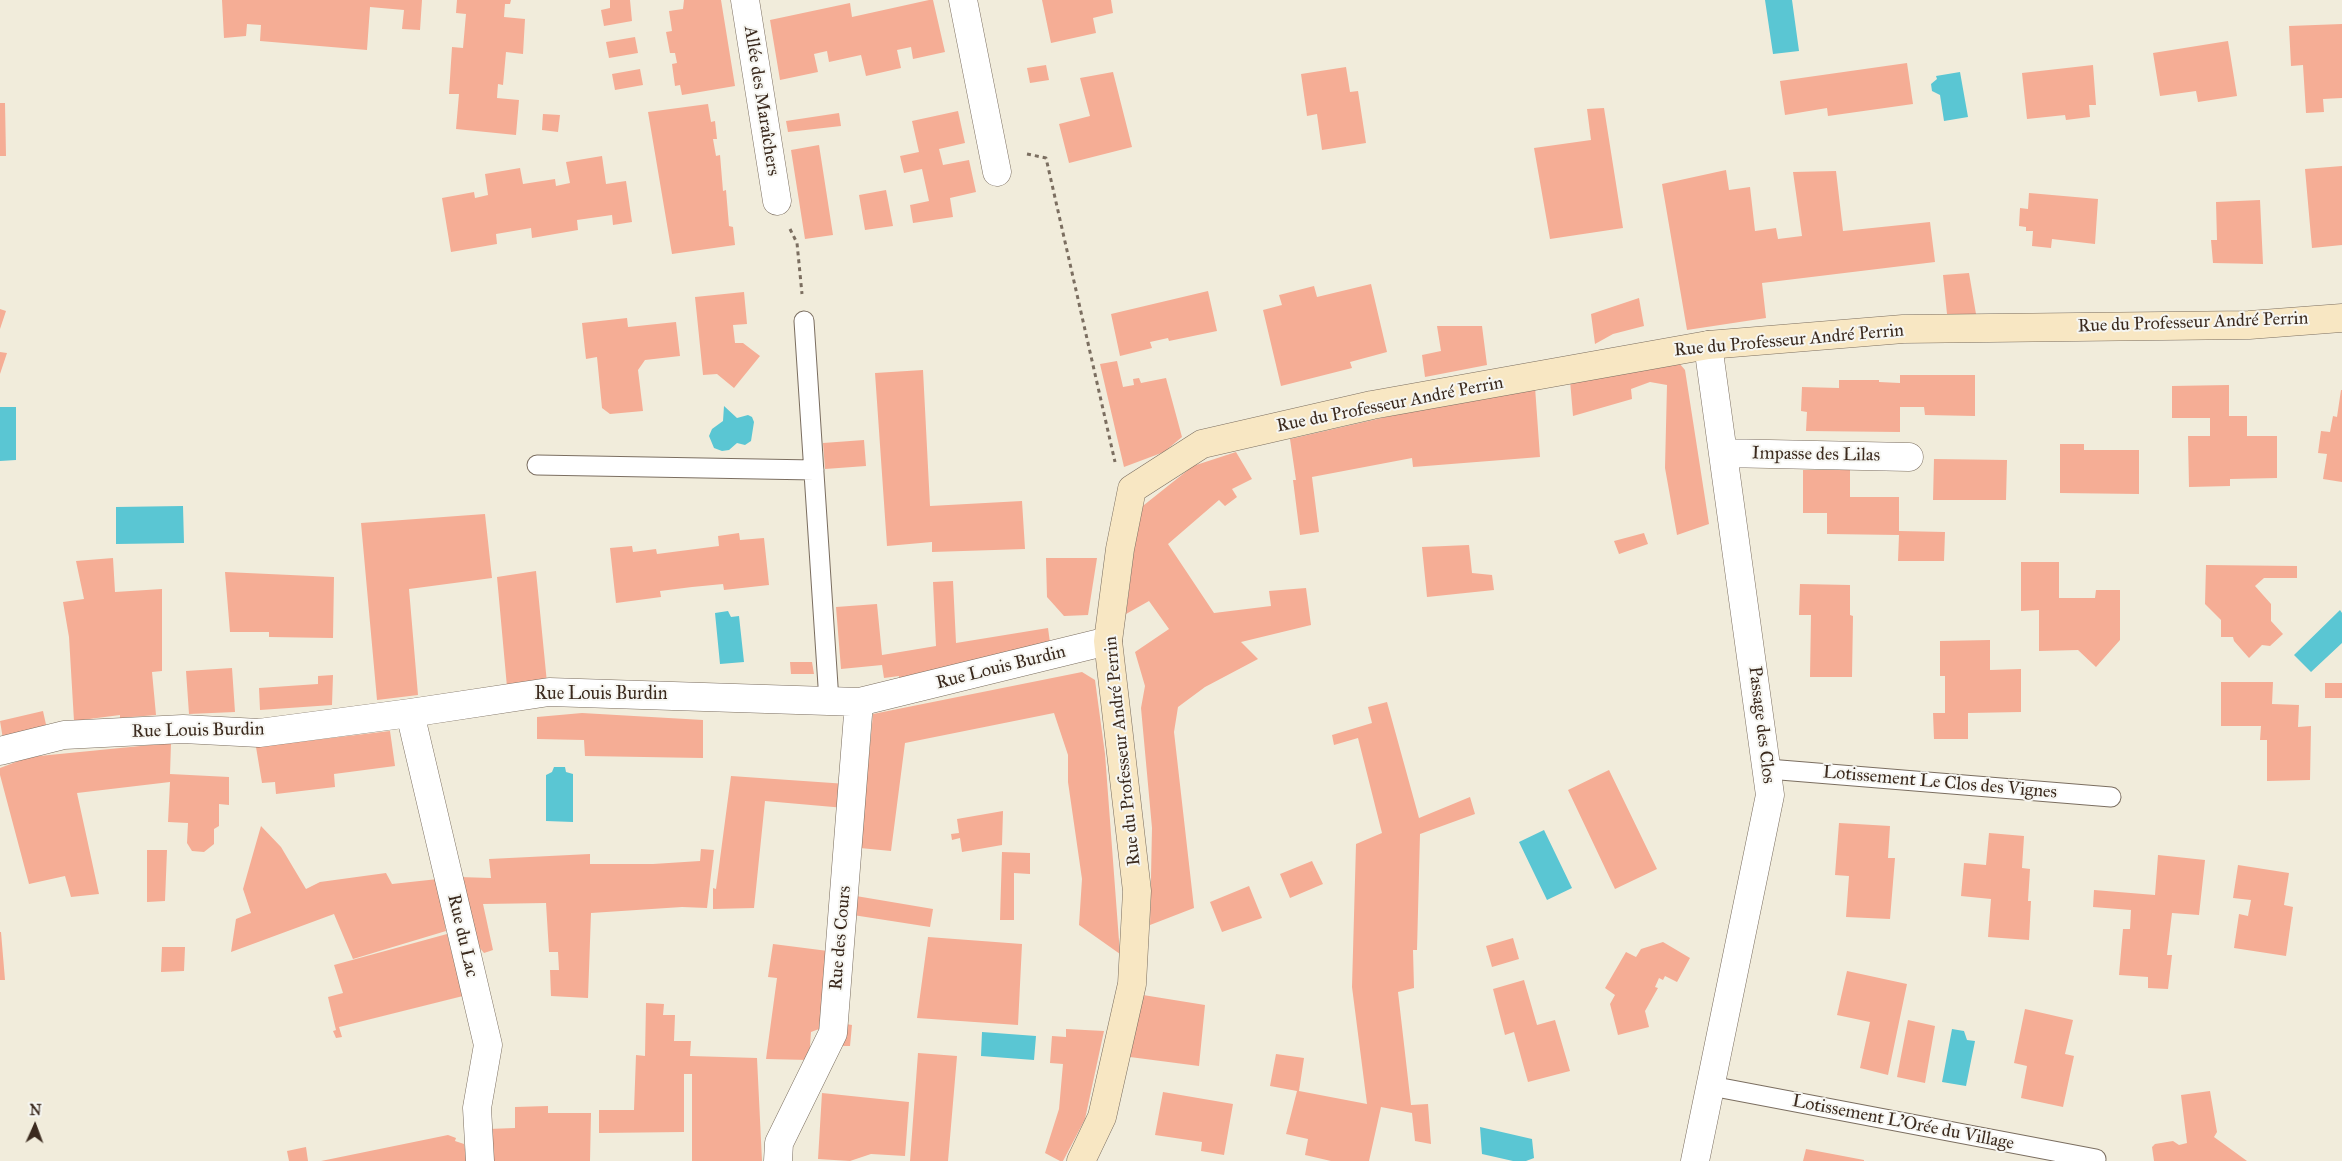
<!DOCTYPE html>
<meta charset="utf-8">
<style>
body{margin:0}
#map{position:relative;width:2342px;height:1161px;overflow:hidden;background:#f1ecdb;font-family:"IM FELL Great Primer",serif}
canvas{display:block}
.north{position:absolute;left:10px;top:1101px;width:50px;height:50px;-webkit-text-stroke:4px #f6f6f2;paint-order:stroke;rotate:2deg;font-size:14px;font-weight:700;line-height:20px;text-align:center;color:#3b2a1e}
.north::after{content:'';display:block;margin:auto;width:18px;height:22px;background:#3b2a1e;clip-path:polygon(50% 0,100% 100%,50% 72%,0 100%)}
</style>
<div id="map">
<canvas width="2342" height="1161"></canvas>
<div class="north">N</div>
</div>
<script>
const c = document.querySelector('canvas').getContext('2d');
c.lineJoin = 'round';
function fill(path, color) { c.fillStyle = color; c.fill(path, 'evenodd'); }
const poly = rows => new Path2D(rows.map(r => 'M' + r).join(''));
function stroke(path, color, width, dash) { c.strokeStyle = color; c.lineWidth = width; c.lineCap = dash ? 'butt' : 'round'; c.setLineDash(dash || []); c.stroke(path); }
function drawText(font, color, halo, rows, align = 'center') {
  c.font = font + ' "IM FELL Great Primer",serif'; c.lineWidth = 4; c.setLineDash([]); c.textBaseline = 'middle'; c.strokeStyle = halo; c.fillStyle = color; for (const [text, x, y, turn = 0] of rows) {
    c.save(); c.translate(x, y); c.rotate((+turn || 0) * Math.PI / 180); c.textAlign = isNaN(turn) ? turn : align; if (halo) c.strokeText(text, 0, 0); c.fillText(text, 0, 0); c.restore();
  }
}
fill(poly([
 [1765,0,1792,0,1799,51,1773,54],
 [1960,72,1968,117,1944,121,1940,95,1932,91,1931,84,1937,79,1936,76],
 [724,406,737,418,748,415,752,417,754,422,751,441,745,445,737,443,729,450,722,451,714,448,709,436,712,429,723,421],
 [0,407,16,407,16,460,0,461],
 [183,506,184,543,116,544,116,507],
 [2340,610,2342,613,2342,643,2311,672,2294,655],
 [728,611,731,617,739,616,744,662,720,664,715,613],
 [554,767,565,767,566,772,573,774,573,822,546,821,546,775,552,772],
 [1544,830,1572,888,1547,900,1519,842],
 [1952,1029,1964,1031,1967,1040,1975,1041,1966,1086,1942,1082],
 [982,1032,1036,1036,1034,1060,981,1056],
 [1480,1127,1532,1139,1534,1158,1526,1161,1513,1161,1482,1154]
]), '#5ac6d3');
fill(poly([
 [222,0,422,0,420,30,402,29,404,10,370,7,367,50,260,41,261,25,247,24,246,36,224,38],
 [457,0,511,0,510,4,505,4,504,17,525,19,523,54,506,52,503,85,498,84,497,98,519,100,516,135,456,129,459,94,449,94,452,47,463,48,466,14,456,13],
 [610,0,630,0,632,21,604,26,601,10,610,8],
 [684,0,721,0,735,86,682,95,680,85,675,86,672,64,677,63,675,53,670,53,666,32,672,31,669,11,683,9],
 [929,0,933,0,945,52,913,59,911,47,897,50,901,68,866,76,861,55,829,62,827,51,814,54,818,72,780,80,770,20,850,3,852,17],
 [1042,0,1111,0,1113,13,1093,18,1096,33,1051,43],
 [2342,24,2342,98,2323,99,2324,112,2306,113,2303,65,2291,66,2289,26],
 [635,37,638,53,609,58,606,42],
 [2228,41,2237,96,2198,102,2196,91,2160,96,2153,53],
 [1907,63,1913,104,1828,116,1827,108,1785,115,1780,81],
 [1046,65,1049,80,1030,83,1027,68],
 [2093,65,2096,105,2089,105,2090,117,2066,120,2065,115,2027,119,2022,73],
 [1346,67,1350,92,1358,91,1366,143,1322,150,1317,114,1307,116,1301,74],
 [640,69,643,85,615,90,612,74],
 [1113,72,1132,147,1069,163,1059,124,1090,116,1080,78],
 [0,103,5,103,6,156,0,156],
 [708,104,711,122,715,121,717,139,713,139,716,156,720,155,723,191,726,190,729,226,733,227,735,245,672,254,648,112],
 [1604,108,1623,228,1550,239,1534,148,1591,140,1587,109],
 [958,111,965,143,939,149,943,165,969,160,976,192,950,198,953,217,913,223,910,205,929,201,922,169,904,173,900,156,919,152,912,121],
 [839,113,841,126,788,132,786,121],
 [543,114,560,115,558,132,542,130],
 [819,145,833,235,805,239,791,150],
 [602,156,606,184,626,181,632,222,613,225,612,215,577,220,578,230,532,238,531,228,496,234,497,244,451,252,442,198,474,192,475,198,488,195,485,174,520,168,523,184,555,179,556,186,570,183,566,162],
 [2342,166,2342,245,2312,248,2305,169],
 [1726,170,1729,190,1750,187,1755,231,1776,228,1778,239,1802,236,1793,172,1836,171,1843,231,1930,222,1935,262,1762,283,1766,318,1687,330,1662,184],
 [886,190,893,226,865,230,859,195],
 [2029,193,2098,199,2095,244,2052,239,2051,248,2032,246,2033,231,2026,231,2026,227,2019,226,2020,208,2028,209],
 [2260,200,2263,264,2213,263,2211,240,2217,240,2216,202],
 [1969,273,1976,314,1947,314,1943,275],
 [1371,284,1387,352,1350,362,1352,368,1281,386,1263,310,1282,305,1279,295,1314,286,1317,297],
 [1208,291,1217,331,1169,341,1168,338,1150,342,1152,348,1120,356,1111,314],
 [744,292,747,324,733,325,735,343,743,343,760,356,734,388,717,374,703,375,695,297],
 [1639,298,1644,326,1613,334,1595,344,1591,314],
 [0,309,6,311,0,329],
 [627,318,628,327,676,322,680,356,645,360,638,370,643,411,610,414,602,408,597,357,586,359,582,323],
 [1437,326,1482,326,1487,365,1425,377,1422,355,1441,351],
 [0,352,7,353,0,374],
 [1117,361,1123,387,1134,385,1133,379,1139,378,1141,383,1166,378,1182,437,1164,452,1124,467,1100,364],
 [1679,363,1685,370,1709,524,1677,535,1665,468,1667,385,1650,382,1631,389,1632,399,1573,416,1570,380],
 [923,370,930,506,1022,501,1025,549,932,552,932,542,887,546,875,373],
 [1900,375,1975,375,1975,416,1925,415,1924,407,1900,407,1900,432,1806,431,1807,412,1801,411,1802,387,1839,388,1839,380,1879,380,1879,382,1900,383],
 [2229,385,2229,416,2247,416,2247,436,2277,436,2277,478,2230,479,2230,486,2189,487,2188,436,2210,436,2210,418,2172,418,2172,386],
 [1535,387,1540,457,1413,467,1412,458,1312,477,1319,532,1300,535,1293,480,1296,480,1290,439,1408,412],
 [2341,390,2342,390,2342,482,2323,479,2327,454,2318,453,2321,431,2330,432,2333,416,2337,417],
 [864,440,866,466,825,469,823,443],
 [2060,444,2084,444,2084,450,2139,450,2139,494,2060,493],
 [1236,452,1252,479,1232,489,1237,497,1225,506,1219,500,1168,544,1214,613,1271,606,1269,591,1306,588,1311,625,1241,642,1258,659,1205,687,1178,707,1174,732,1194,908,1150,925,1152,828,1141,708,1145,686,1135,652,1169,629,1149,601,1126,614,1139,509,1193,466],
 [1934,459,2007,460,2006,500,1933,500],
 [1803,470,1850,470,1850,497,1899,497,1899,531,1945,532,1944,561,1898,561,1899,535,1827,534,1827,513,1803,513],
 [485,514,492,578,409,589,418,695,377,700,361,523],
 [739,533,740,540,764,538,769,585,724,590,723,584,692,587,660,591,661,597,616,603,610,548,632,546,633,552,656,549,657,554,719,546,718,536],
 [1644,533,1648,544,1619,554,1614,541],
 [1469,545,1472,573,1492,575,1494,590,1427,597,1422,547],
 [113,558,115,592,162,589,162,671,152,672,156,715,120,718,120,715,74,721,69,637,63,602,84,599,76,561],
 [1046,558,1097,558,1088,615,1064,616,1047,597],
 [2021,562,2059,562,2059,598,2095,598,2096,590,2120,590,2120,640,2096,667,2078,650,2039,651,2039,610,2021,611],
 [2206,565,2297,566,2297,578,2264,578,2255,586,2271,604,2271,621,2283,634,2270,646,2262,645,2249,658,2234,641,2233,637,2221,637,2221,620,2205,604],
 [536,571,547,683,507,687,497,577],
 [225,572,334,577,333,638,269,637,269,632,230,632],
 [953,581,956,643,1048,628,1051,650,899,680,899,676,884,678,882,665,841,669,836,607,877,604,882,655,936,646,933,582],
 [1800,584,1850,585,1850,615,1853,616,1852,677,1810,677,1811,615,1799,615],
 [1990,640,1990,670,2021,669,2021,712,1968,713,1968,739,1934,739,1933,713,1945,713,1945,676,1940,676,1940,641],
 [790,662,812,662,814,674,791,674],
 [232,668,235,712,189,714,186,671],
 [1082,672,1095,680,1105,754,1120,954,1079,925,1082,879,1068,782,1068,755,1054,713,905,743,891,851,860,848,873,714],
 [333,675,332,705,260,710,259,688,318,684,318,676],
 [2221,682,2273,682,2272,704,2299,705,2298,727,2311,726,2310,780,2267,781,2267,740,2260,740,2261,726,2221,726],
 [2325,683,2342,683,2342,698,2325,698],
 [1387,702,1419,818,1470,797,1475,814,1420,834,1417,950,1413,950,1414,988,1398,992,1411,1105,1428,1104,1431,1144,1415,1141,1412,1113,1381,1107,1369,1161,1331,1161,1305,1155,1308,1139,1286,1134,1297,1091,1270,1086,1276,1054,1304,1058,1299,1091,1367,1104,1352,987,1356,844,1382,833,1358,738,1334,745,1332,735,1372,723,1368,707],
 [43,711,47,729,3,739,0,721],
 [582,713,703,720,703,758,585,756,584,740,537,739,537,717],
 [390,731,395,766,334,774,335,787,276,794,275,782,262,783,256,747],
 [171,743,170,774,229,777,229,805,219,804,219,826,214,829,214,844,204,852,192,851,187,843,188,823,168,822,170,782,77,793,99,894,71,897,65,876,29,884,0,775,0,768,29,757],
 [1609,770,1657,869,1615,889,1568,790],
 [731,776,847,784,845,808,765,801,754,908,713,909,713,888,716,889],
 [1003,811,1002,845,962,852,960,838,952,840,951,834,959,833,957,819],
 [1839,823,1890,826,1888,858,1895,858,1890,919,1846,917,1849,876,1835,875],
 [261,826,281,847,306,889,320,882,386,873,392,884,438,879,446,931,353,959,334,914,231,952,236,919,251,913,243,889],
 [1989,833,2024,836,2022,868,2030,869,2028,901,2031,901,2029,940,1988,937,1991,899,1961,896,1964,863,1986,865],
 [701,849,714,850,707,908,682,907,591,913,588,998,551,996,550,970,559,970,558,952,549,952,546,903,483,904,493,950,484,953,474,941,459,877,491,878,489,859,590,854,590,864,653,864,700,861],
 [147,850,167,850,165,901,147,902],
 [1002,852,1030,853,1030,874,1014,873,1014,920,1000,920],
 [2158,855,2205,860,2199,915,2172,913,2167,955,2172,955,2168,989,2148,988,2148,977,2119,975,2123,929,2130,929,2131,910,2093,907,2094,890,2155,895],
 [1312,861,1323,884,1290,898,1280,874],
 [2238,865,2289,873,2284,905,2293,907,2286,956,2234,948,2239,914,2248,916,2251,900,2233,898],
 [1249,886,1262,918,1222,932,1210,902],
 [856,896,933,909,930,927,853,915],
 [0,932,1,932,5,980,0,980],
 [447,934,463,996,339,1027,342,1037,336,1038,333,1031,336,1030,328,997,343,993,334,965],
 [928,937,1022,944,1018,1025,917,1018],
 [1513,938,1519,959,1492,967,1486,946],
 [1663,942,1690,958,1677,982,1665,976,1663,980,1659,978,1655,987,1658,988,1645,1011,1649,1027,1618,1035,1610,1004,1615,995,1605,988,1626,952,1636,957,1641,949],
 [773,944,828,951,819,1029,811,1032,809,1060,766,1059,777,978,768,977],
 [162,947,185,947,184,971,161,972],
 [1847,971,1907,984,1888,1075,1860,1068,1870,1022,1837,1015],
 [1524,980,1537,1025,1555,1020,1570,1071,1528,1082,1514,1032,1505,1035,1493,989],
 [1143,995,1205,1005,1199,1066,1130,1057],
 [646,1003,664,1004,663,1015,675,1015,674,1041,691,1041,690,1056,757,1058,762,1161,692,1161,692,1074,684,1074,684,1132,599,1133,599,1110,634,1110,636,1055,645,1056],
 [2025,1009,2073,1020,2065,1054,2074,1056,2063,1107,2021,1098,2027,1066,2014,1063],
 [1908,1020,1935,1026,1925,1083,1897,1077],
 [846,1024,852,1025,850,1046,838,1046],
 [1066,1029,1104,1031,1085,1119,1063,1161,1060,1161,1045,1153,1059,1109,1063,1064,1050,1063,1052,1036,1066,1037],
 [918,1053,957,1056,948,1161,910,1161],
 [2210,1091,2217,1132,2214,1137,2247,1161,2154,1161,2152,1147,2155,1144,2173,1141,2179,1145,2187,1143,2181,1095],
 [1163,1092,1233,1104,1224,1155,1201,1151,1202,1142,1155,1135],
 [822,1093,909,1102,905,1156,871,1154,850,1161,818,1159],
 [548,1106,548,1113,591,1113,590,1161,487,1161,488,1129,515,1128,515,1107],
 [448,1135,456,1138,455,1141,464,1144,467,1161,321,1161],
 [306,1147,308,1161,289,1161,287,1151],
 [1806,1149,1864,1160,1864,1161,1803,1161]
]), '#f5ad95');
const lane = poly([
 [804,321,829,701],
 [537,465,814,470],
 [1768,769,2111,797],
 [1711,1086,2096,1159]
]);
const street = poly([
 [745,0,777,201],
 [963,0,997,172],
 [1723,453,1909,457],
 [410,713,488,1045,477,1108,480,1161],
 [0,751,64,735,183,729,259,733,410,713,549,692,859,702,1108,641],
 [778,1161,779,1143,833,1033,859,702],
 [1695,1161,1770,795,1708,345]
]);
const secondary = poly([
 [1081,1161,1102,1117,1132,984,1137,891,1108,641,1120,549,1132,489,1202,444,1372,405,1708,345,1903,329,2249,325,2342,318]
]);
stroke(lane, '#7b6e60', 21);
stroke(street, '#7b6e60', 29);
stroke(secondary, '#7b6e60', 29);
stroke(poly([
 [1027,154,1046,158,1115,462],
 [790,229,797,243,802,294]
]), '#7b6e60', 3, [4, 4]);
stroke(lane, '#fff', 19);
stroke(street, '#fff', 28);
stroke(secondary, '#f8e7c3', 28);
drawText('18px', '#3b2a1e', '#f6f6f2', [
 ["Allée des Maraîchers",761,101,81],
 ["Rue du Professeur André Perrin",2193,323,-2],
 ["Rue du Professeur André Perrin",1789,341,-5],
 ["Rue du Professeur André Perrin",1390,405,-11],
 ["Impasse des Lilas",1816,455,1],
 ["Rue Louis Burdin",1001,668,-14],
 ["Rue Louis Burdin",601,695],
 ["Passage des Clos",1761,725,83],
 ["Rue Louis Burdin",198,731,-1],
 ["Rue du Professeur André Perrin",1123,751,-96],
 ["Lotissement Le Clos des Vignes",1940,783,5],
 ["Rue du Lac",462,936,77],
 ["Rue des Cours",841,938,-85],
 ["Lotissement L'Orée du Village",1903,1123,11]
]);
</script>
